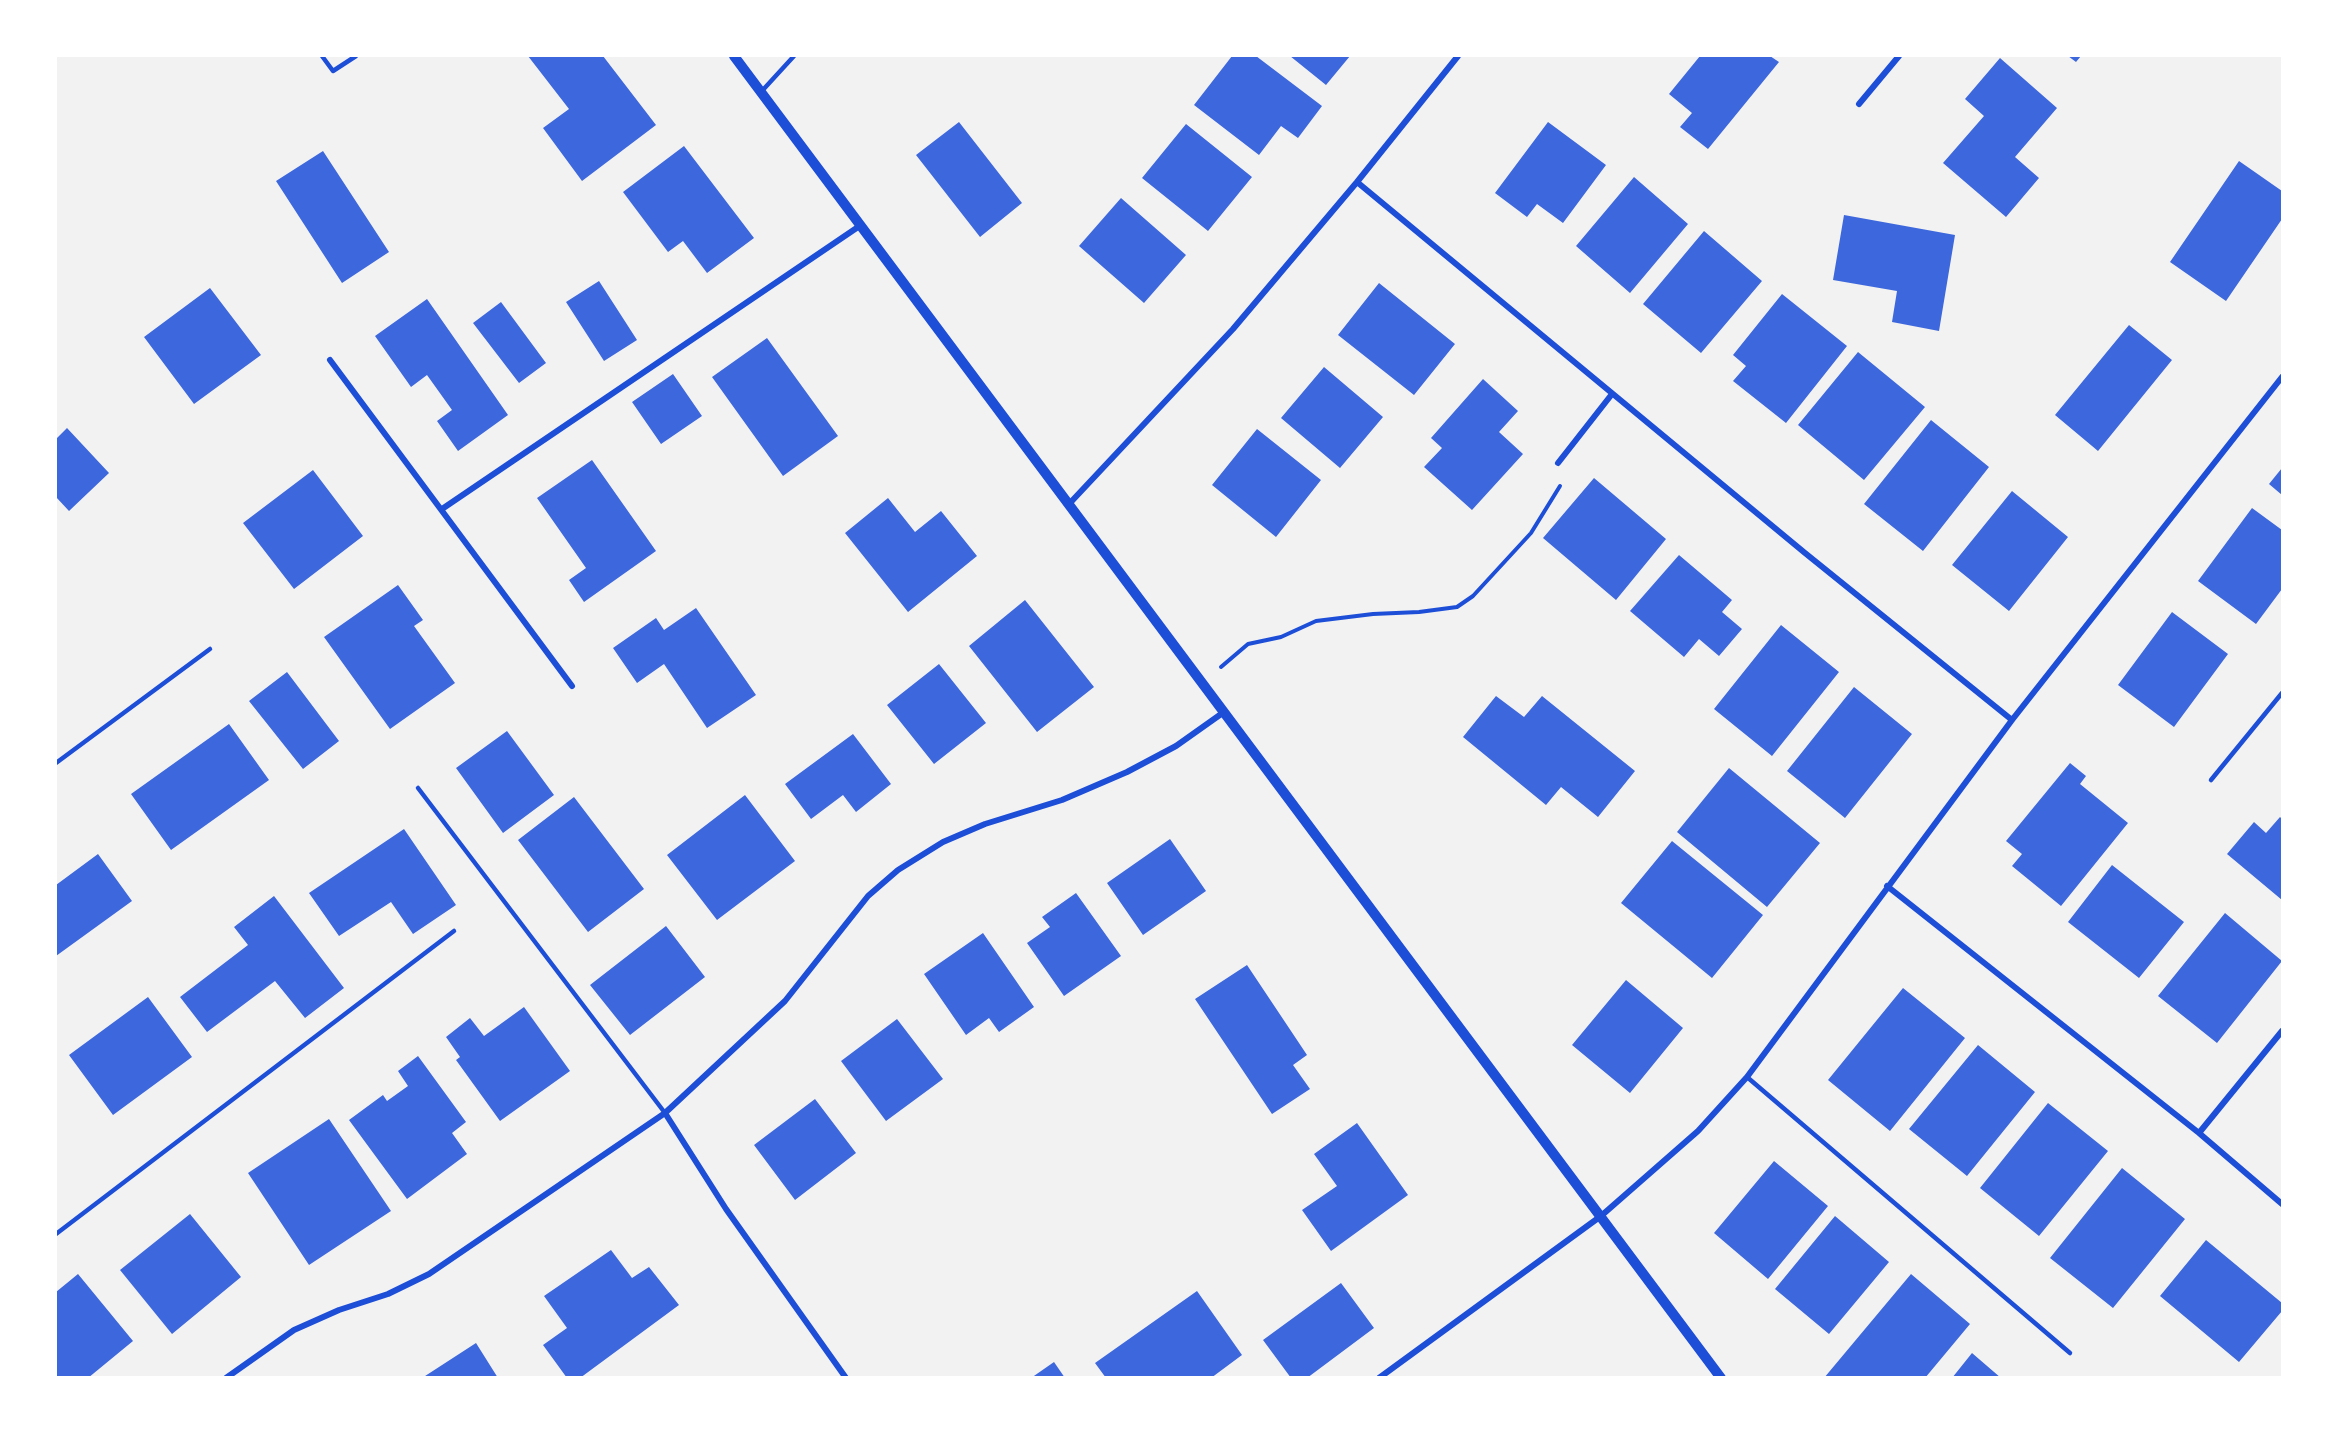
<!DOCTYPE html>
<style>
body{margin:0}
#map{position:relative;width:2338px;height:1433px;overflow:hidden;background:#f2f2f2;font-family:Figtree,sans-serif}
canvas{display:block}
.frame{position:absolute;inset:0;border:57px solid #fff;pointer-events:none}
</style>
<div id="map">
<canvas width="2338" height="1433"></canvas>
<div class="frame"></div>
</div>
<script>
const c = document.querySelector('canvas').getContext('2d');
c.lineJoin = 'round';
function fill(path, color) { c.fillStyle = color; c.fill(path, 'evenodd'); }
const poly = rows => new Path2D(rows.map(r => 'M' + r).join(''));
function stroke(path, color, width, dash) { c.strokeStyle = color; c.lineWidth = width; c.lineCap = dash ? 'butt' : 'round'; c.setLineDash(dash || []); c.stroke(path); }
fill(poly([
 [528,56,603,56,656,125,582,181,543,128,569,109],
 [1232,56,1256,56,1322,106,1298,138,1281,126,1259,155,1194,105],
 [1290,56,1350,56,1326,85],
 [1700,56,1770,56,1779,62,1708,149,1680,127,1692,113,1669,94],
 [2068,56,2081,56,2076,62],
 [2000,58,2057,108,2015,157,2039,178,2006,217,1943,163,1984,116,1965,99],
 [959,122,1022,203,980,237,916,155],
 [1548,122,1606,165,1563,223,1537,204,1527,217,1495,193],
 [1186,124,1252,177,1208,231,1142,178],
 [684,146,754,238,707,273,683,241,668,252,623,192],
 [323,151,389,252,342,283,276,181],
 [2239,161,2282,191,2282,219,2226,301,2170,262],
 [1634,177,1688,224,1630,293,1576,246],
 [1121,198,1186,255,1144,303,1079,246],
 [1844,215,1955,235,1939,331,1892,322,1897,291,1833,280],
 [1704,231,1762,281,1701,353,1643,304],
 [599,281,637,340,604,361,566,302],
 [1379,283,1455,344,1414,395,1338,335],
 [210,288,261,355,194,404,144,337],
 [1782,294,1847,346,1786,423,1733,381,1746,366,1733,355],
 [427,299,508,415,458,451,437,421,452,410,427,375,411,387,375,336],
 [501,302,546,363,519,383,473,323],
 [2129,325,2172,360,2098,451,2055,415],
 [767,338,838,436,783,476,712,377],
 [1858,352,1925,407,1864,480,1798,425],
 [1324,367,1383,417,1340,468,1281,418],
 [673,374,702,416,661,444,632,402],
 [1483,379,1518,411,1499,432,1523,454,1472,510,1424,467,1442,448,1431,438],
 [1931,420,1989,467,1923,551,1864,504],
 [67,428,109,473,69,511,56,497,56,439],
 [1257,429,1321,480,1276,537,1212,485],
 [592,460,656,551,584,602,569,580,586,568,537,498],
 [2282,468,2282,495,2269,484],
 [313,470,363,536,294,589,243,523],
 [1594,478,1666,539,1616,600,1543,538],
 [2012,491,2068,537,2009,611,1952,565],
 [888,498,915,532,941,511,977,556,908,612,845,533],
 [2252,508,2282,530,2282,589,2256,624,2198,581],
 [1679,555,1732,600,1722,612,1742,629,1719,656,1699,639,1684,657,1630,611],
 [398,585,423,620,414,626,455,683,390,729,324,637],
 [1025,600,1094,687,1037,732,969,646],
 [696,608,756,695,707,728,664,664,637,683,613,648,656,618,664,630],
 [2172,612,2228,654,2174,727,2118,685],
 [1781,625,1839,672,1772,756,1714,709],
 [939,664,986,723,934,764,887,705],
 [287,672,339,741,303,769,249,701],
 [1854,687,1912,734,1845,818,1787,771],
 [1496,696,1524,717,1542,696,1635,771,1598,817,1561,787,1546,805,1463,737],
 [229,724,269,780,171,850,131,794],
 [507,731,554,795,503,833,456,768],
 [853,734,891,784,856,812,843,795,811,819,785,784],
 [2070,763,2086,776,2080,784,2128,823,2061,906,2012,866,2022,854,2006,841],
 [1729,768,1820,843,1767,907,1677,832],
 [745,795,795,861,717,920,667,855],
 [574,797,644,889,588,932,518,840],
 [2280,817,2282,819,2282,900,2227,854,2254,822,2266,833],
 [404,829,456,905,413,934,391,902,339,936,309,893],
 [1170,839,1206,891,1143,935,1107,883],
 [1672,841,1763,915,1712,978,1621,903],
 [98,854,132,901,56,956,56,885],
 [2112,865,2184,922,2139,978,2068,922],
 [1076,893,1121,956,1064,996,1027,943,1050,927,1042,917],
 [274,896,344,988,305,1018,275,981,207,1032,180,997,248,945,234,927],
 [2225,913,2282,961,2217,1043,2158,996],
 [666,926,705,977,630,1035,590,985],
 [983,933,1034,1007,999,1032,989,1018,966,1035,924,974],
 [1247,965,1307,1055,1293,1065,1310,1089,1272,1114,1195,999],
 [1626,980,1683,1028,1630,1093,1572,1045],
 [1903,988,1965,1038,1890,1131,1828,1080],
 [148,997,192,1057,113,1115,69,1055],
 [524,1007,570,1071,500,1121,456,1060,460,1057,446,1037,470,1018,484,1036],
 [897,1019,943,1079,886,1121,841,1061],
 [1978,1045,2035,1092,1967,1176,1909,1129],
 [418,1056,466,1122,452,1133,467,1154,407,1199,349,1120,383,1095,387,1101,408,1086,398,1071],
 [815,1099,856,1153,795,1200,754,1145],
 [2048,1103,2108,1151,2039,1236,1980,1188],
 [329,1119,391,1211,309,1265,248,1173],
 [1357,1123,1408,1195,1331,1251,1302,1210,1337,1186,1314,1154],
 [1774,1161,1828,1206,1768,1279,1714,1233],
 [2122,1168,2185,1219,2113,1308,2050,1258],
 [190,1214,241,1277,172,1334,120,1270],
 [1835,1216,1889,1262,1829,1334,1775,1289],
 [2206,1240,2282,1303,2282,1311,2239,1362,2160,1296],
 [611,1250,632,1278,649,1267,679,1305,580,1378,567,1378,543,1345,567,1328,544,1296],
 [78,1274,133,1341,88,1378,56,1378,56,1292],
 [1911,1274,1970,1324,1925,1378,1824,1378],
 [1341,1283,1374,1328,1307,1378,1291,1378,1263,1340],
 [1197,1291,1242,1355,1211,1378,1106,1378,1095,1363],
 [476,1343,498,1378,422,1378],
 [1972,1353,2001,1378,1952,1378],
 [1054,1362,1065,1378,1031,1378]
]), '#3d67dc');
stroke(poly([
 [1221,667,1248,644,1281,637,1316,621,1373,614,1419,612,1457,607,1473,596,1531,533,1560,486]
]), '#1d4ed8', 4);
stroke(poly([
 [322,56,333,71,356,56],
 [761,92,794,56],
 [56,763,210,649],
 [2211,780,2282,693],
 [418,788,665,1113],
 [1747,1077,2070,1353],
 [56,1234,454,931]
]), '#1d4ed8', 4.5);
stroke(poly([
 [1859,104,1899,56],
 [1357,182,1805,553,2012,720],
 [330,360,572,686],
 [1558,463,1612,394],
 [1070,503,1233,329,1357,182,1458,56],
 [442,509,861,225],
 [1887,886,2199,1133,2282,1204],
 [665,1113,726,1209,846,1378],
 [2199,1133,2282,1031],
 [226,1378,294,1330,339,1310,388,1294,429,1274,665,1113,785,1001,868,896,898,870,943,842,985,824,1062,800,1127,772,1176,746,1224,712],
 [1379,1378,1601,1216,1698,1131,1747,1077,2012,720,2282,377]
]), '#1d4ed8', 6);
stroke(poly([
 [734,56,1721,1378]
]), '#1d4ed8', 10);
</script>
